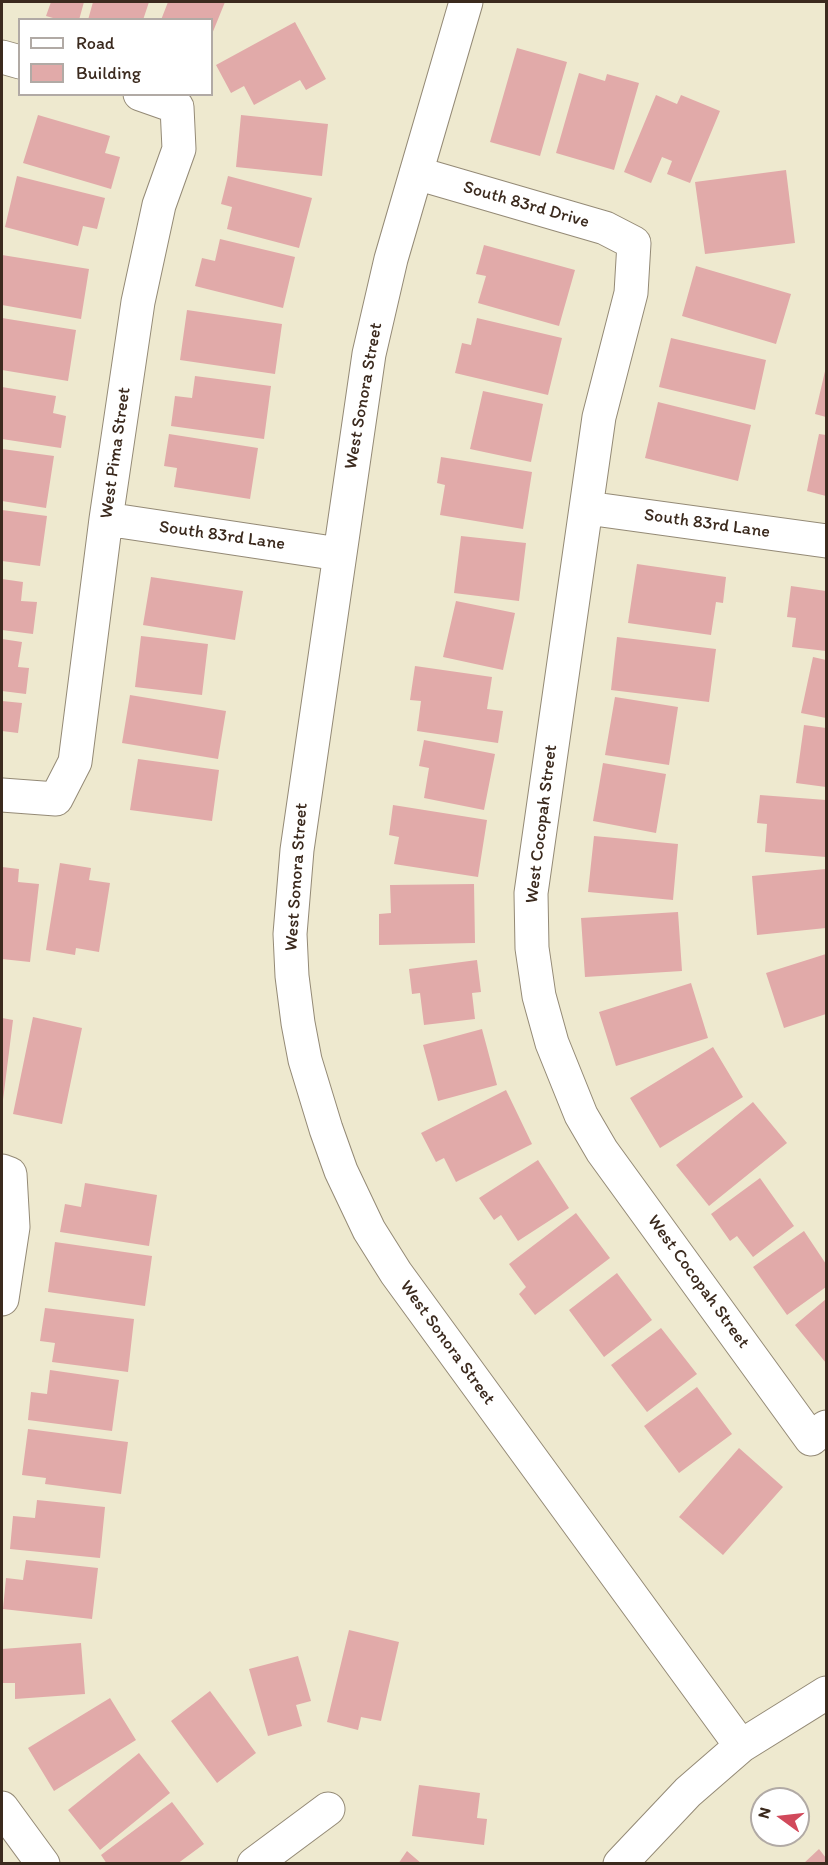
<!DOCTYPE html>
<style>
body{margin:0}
#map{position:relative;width:828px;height:1865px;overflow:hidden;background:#eee9cf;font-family:Itim,sans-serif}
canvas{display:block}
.frame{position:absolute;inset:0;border:3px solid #3b2a1e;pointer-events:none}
.legend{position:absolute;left:18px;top:18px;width:195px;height:78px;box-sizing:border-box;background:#fff;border:2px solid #b1aaa5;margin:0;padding:8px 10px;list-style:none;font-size:18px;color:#3b2a1e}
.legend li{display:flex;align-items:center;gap:12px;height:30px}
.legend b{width:30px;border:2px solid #b1aaa5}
.north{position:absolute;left:750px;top:1787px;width:60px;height:60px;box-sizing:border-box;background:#fff;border:2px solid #b1aaa5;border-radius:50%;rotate:285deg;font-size:16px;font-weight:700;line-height:24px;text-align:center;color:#3b2a1e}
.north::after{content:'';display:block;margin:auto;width:21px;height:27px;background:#d1495b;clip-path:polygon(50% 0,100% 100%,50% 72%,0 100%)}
</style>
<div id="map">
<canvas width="828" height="1865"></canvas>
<div class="frame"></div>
<ul class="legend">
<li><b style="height:8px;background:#fff"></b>Road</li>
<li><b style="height:16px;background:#e1aaa9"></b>Building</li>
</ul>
<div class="north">N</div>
</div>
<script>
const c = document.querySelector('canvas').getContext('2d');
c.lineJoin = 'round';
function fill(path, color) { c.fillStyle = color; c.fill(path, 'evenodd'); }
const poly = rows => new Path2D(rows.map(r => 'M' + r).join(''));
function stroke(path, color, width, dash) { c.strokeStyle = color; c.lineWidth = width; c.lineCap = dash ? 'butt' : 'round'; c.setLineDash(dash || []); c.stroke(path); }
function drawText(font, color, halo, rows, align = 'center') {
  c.font = font + ' Itim,sans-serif'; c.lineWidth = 4.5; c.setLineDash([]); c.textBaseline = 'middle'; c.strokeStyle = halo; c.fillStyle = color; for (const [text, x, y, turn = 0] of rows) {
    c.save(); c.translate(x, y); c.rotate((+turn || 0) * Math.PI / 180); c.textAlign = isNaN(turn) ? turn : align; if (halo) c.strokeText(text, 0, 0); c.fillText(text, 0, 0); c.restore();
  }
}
fill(poly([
 [51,2,84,2,79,20,60,20,46,16],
 [93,2,149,2,143,20,88,20],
 [168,2,225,2,212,34,212,20,161,20],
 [295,22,326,79,306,90,300,80,254,105,244,86,231,93,216,65],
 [517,48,567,62,540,156,490,142],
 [579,73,605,81,607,74,639,83,614,170,556,153],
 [656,95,677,104,681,95,720,111,690,183,667,174,672,161,662,157,651,183,624,172],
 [38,115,110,136,105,153,120,157,111,189,23,163],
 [241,115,328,124,322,176,236,167],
 [786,170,795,243,705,254,695,182],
 [17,176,105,198,97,229,83,226,78,246,5,227],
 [228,176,312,198,299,248,227,229,232,207,221,204],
 [220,239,295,257,283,308,195,286,202,258,215,261],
 [484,245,575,270,559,326,478,303,486,276,476,274],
 [2,255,89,269,81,319,2,305],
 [696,266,791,294,776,344,682,316],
 [187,310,282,324,275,374,180,360],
 [2,318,76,330,68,381,2,370],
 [477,318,562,338,548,395,455,373,462,343,471,345],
 [671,338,766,360,755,410,659,387],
 [826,367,826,417,815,414],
 [195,376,271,386,264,439,171,426,175,396,192,398],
 [2,387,56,396,53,413,66,416,61,448,2,439],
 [483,391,543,404,531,462,470,449],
 [658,402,751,425,738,481,645,458],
 [169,434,258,448,250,499,174,487,177,468,164,466],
 [819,434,826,435,826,496,807,491],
 [2,449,54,456,46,508,2,501],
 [441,457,532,472,523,529,440,515,445,485,437,483],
 [2,510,47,516,40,566,2,561],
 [461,536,526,543,519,601,454,593],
 [637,564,726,577,723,603,716,602,711,635,628,623],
 [151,577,243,591,235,640,143,625],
 [2,579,23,582,21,601,37,602,33,634,2,630],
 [791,586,826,591,826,651,792,647,796,618,787,617],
 [456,601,515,613,503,670,443,657],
 [141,636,208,644,202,695,135,687],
 [617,637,716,649,709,702,611,690],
 [2,639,22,642,18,667,29,668,26,694,2,691],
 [813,657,826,660,826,718,801,713],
 [415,666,492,677,487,709,503,711,498,743,417,731,421,701,410,700],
 [130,695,226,711,218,759,122,743],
 [615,697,678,707,669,765,605,755],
 [2,701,22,703,18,733,2,731],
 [804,725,826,728,826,787,796,783],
 [424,740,495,754,484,810,424,798,429,768,419,766],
 [138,759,219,770,212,821,130,810],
 [603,763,666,774,656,833,593,821],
 [760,795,826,800,826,857,765,852,767,824,757,823],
 [393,805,487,820,478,877,394,864,399,837,389,835],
 [594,836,678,844,673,900,588,892],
 [60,863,91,868,89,880,110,883,99,952,76,948,75,955,46,950],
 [2,867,19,869,18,882,39,884,30,962,2,959],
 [826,869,826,928,757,935,752,876],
 [474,884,475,943,379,945,379,914,391,913,390,885],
 [678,912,682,971,585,977,581,918],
 [826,954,826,1014,784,1028,766,973],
 [477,960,481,992,472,993,475,1019,424,1025,420,993,412,994,409,969],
 [691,983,708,1038,616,1066,599,1012],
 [33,1017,82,1028,62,1124,13,1114],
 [2,1018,13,1020,3,1100,2,1100],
 [482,1029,497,1085,438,1101,423,1045],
 [713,1047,743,1097,660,1148,630,1098],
 [506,1090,532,1144,456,1182,444,1158,436,1162,421,1133],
 [753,1102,787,1143,709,1206,676,1165],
 [538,1160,569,1208,518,1241,501,1215,494,1220,479,1198],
 [760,1178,794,1226,753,1257,737,1236,730,1241,711,1214],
 [85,1183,157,1195,149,1246,60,1232,65,1204,81,1207],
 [576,1213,610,1258,535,1315,519,1294,526,1287,509,1264],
 [804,1231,826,1264,826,1287,787,1315,753,1267],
 [55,1242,152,1256,145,1306,48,1292],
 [617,1273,652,1320,604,1357,569,1310],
 [826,1299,826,1363,795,1325],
 [45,1308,134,1319,128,1372,52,1362,55,1343,40,1341],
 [661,1328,697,1374,647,1412,611,1365],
 [50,1370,119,1380,112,1431,28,1420,31,1392,47,1394],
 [697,1387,732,1434,679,1473,644,1426],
 [28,1429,128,1442,121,1494,45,1484,46,1478,22,1475],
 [739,1448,783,1487,723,1555,679,1517],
 [37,1500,105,1507,100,1558,10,1549,13,1516,35,1518],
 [26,1560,98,1568,92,1619,3,1609,6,1578,23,1580],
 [349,1630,399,1642,381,1721,361,1717,358,1730,327,1722],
 [81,1643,85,1694,15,1699,15,1683,2,1683,2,1649],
 [298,1656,311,1701,296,1705,302,1726,268,1736,249,1669],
 [210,1691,256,1753,217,1783,171,1721],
 [110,1698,136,1740,54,1791,28,1748],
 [139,1753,170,1793,100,1850,68,1810],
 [419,1785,480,1793,477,1818,487,1819,484,1845,412,1836],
 [172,1802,204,1844,177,1864,107,1864,101,1855],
 [819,1849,826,1858,826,1864,803,1864],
 [407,1851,422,1864,398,1864]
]), '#e1aaa9');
const minor = poly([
 [466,2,391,259,369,354,297,850,290,934,292,976,298,1023,305,1060,326,1129,341,1171,369,1230,396,1273,741,1746],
 [2,57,20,62],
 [416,173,605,228,634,243,631,293,599,417,531,893,532,948,539,996,552,1043,581,1115,602,1151,811,1439,826,1427],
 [587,508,826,541],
 [106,519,339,554],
 [2,795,56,799,75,762,106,519,138,302,159,205,179,149,177,107,140,94],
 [2,1171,10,1174,13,1227,2,1299],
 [2,1808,43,1864],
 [254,1864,328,1809],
 [620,1864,688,1792,741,1746,826,1693]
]);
stroke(minor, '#948a76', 35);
stroke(minor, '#fff', 33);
drawText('18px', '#3b2a1e', '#fff', [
 ["South 83rd Drive",526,205,16],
 ["West Sonora Street",364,396,-80],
 ["West Pima Street",116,453,-82],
 ["South 83rd Lane",707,524,8],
 ["South 83rd Lane",222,536,8],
 ["West Cocopah Street",542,824,-83],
 ["West Sonora Street",297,877,-86],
 ["West Cocopah Street",698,1282,54],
 ["West Sonora Street",447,1343,54]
]);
</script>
